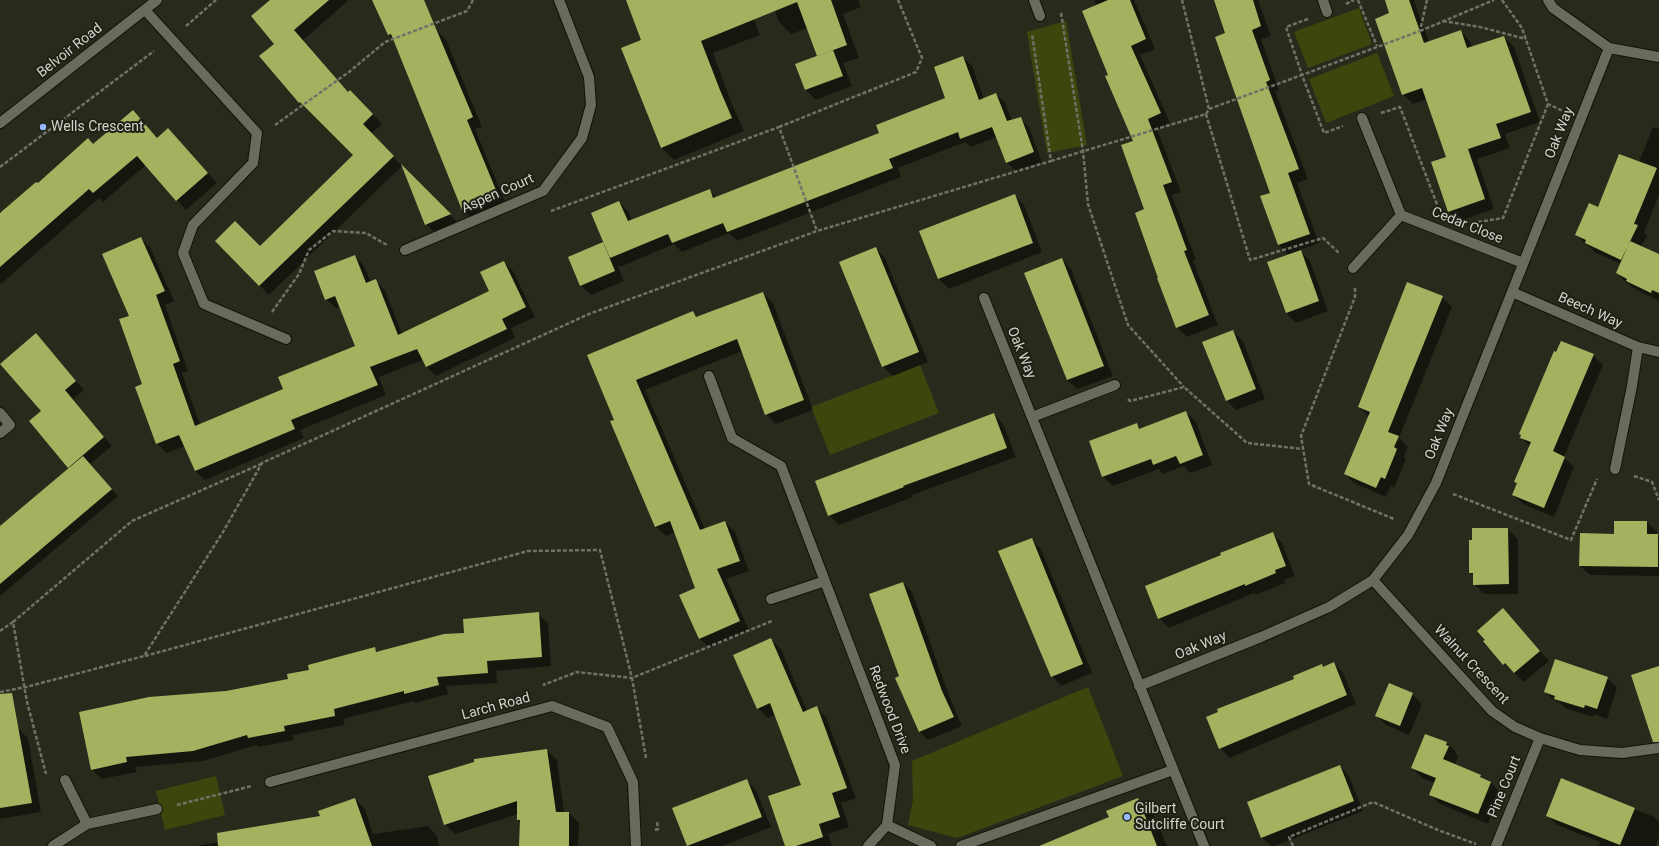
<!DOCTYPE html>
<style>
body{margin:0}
canvas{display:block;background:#282b1c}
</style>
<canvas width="1659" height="846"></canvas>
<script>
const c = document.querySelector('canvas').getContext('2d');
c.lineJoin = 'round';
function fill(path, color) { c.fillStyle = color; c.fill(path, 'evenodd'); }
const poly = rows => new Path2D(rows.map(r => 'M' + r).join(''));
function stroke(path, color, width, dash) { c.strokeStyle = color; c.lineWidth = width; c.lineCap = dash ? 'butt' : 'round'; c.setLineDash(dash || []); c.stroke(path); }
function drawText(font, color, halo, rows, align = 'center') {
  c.font = font + ' Roboto,sans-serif'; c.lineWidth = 4; c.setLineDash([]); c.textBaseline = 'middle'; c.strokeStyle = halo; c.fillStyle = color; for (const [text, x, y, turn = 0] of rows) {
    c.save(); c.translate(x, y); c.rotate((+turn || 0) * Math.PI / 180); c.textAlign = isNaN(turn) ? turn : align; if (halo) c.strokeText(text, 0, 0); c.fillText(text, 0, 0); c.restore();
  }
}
fill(poly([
 [1359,8,1372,44,1308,68,1294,32],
 [1066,21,1087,145,1047,153,1027,32],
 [1377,53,1394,96,1326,123,1309,79],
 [920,365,939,413,830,455,811,407],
 [1088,687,1123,776,957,838,908,825,913,800,912,761],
 [216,776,225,815,165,830,156,791]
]), '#3e460d');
fill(poly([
 [272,0,347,0,348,1,303,40,349,93,350,91,382,124,371,134,402,166,269,295,216,241,260,247,354,155,300,102,275,44],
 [373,0,423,0,438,32,446,40,482,127,475,129,506,204,472,219,463,209,395,41,389,35],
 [627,0,746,0,760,35,713,53,732,104,744,131,674,160,661,147,643,41],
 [771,0,858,0,861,7,843,14,859,58,843,63,852,86,816,100,806,90,796,65,819,57,808,28,791,34,779,22],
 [1094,0,1134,0,1155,49,1140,55,1170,123,1157,129,1181,192,1172,195,1196,260,1193,261,1218,325,1187,337,1177,327,1159,278,1134,141,1110,75,1097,6],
 [1215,0,1258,0,1271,36,1261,39,1279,90,1275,91,1308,179,1297,183,1319,243,1300,250,1310,261,1328,311,1296,323,1286,313,1268,263,1289,255,1279,245,1261,197,1271,193,1226,33],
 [1386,0,1415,0,1414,0,1429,42,1461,31,1470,41,1472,47,1504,37,1514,47,1540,122,1505,134,1510,148,1477,159,1494,209,1459,221,1449,212,1432,162,1447,157,1427,99,1413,104,1403,94,1391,14],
 [963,57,972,66,984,99,996,94,1005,103,1012,121,1020,118,1029,127,1042,162,1016,171,1006,162,997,137,971,147,965,142,898,168,901,177,737,241,729,233,682,252,674,244,620,267,617,264,624,281,591,295,581,285,603,243,606,247,619,202,628,211,632,221,709,190,716,197,880,133,946,99],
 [142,121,158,139,168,129,217,183,186,210,146,165,103,202,99,198,1,284,0,283,0,211,2,213,38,184,93,145],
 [1653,127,1659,129,1659,195,1644,233,1647,236,1641,247,1659,255,1659,301,1637,290,1627,283,1617,273,1621,264,1596,253,1576,235,1639,162],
 [411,175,459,224,436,234,426,224],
 [1014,195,1024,205,1042,252,949,289,939,279,921,231],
 [140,238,150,247,174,301,165,305,188,371,182,373,200,425,284,389,357,347,340,307,336,308,326,299,355,256,364,266,371,282,375,281,385,290,402,334,490,292,504,262,513,271,535,317,511,328,515,338,436,376,427,367,423,360,379,377,386,395,300,430,304,438,205,480,195,471,185,446,166,453,157,443,130,316],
 [876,248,885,258,928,362,893,376,883,367,840,262],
 [1062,259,1071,269,1113,376,1077,389,1067,380],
 [763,293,773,303,813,410,776,424,766,414,742,351,645,390,705,529,725,522,735,532,749,571,726,579,749,630,710,648,700,639,681,596,696,589,675,532,666,536,656,527,611,422,615,420,588,356,693,313,698,318],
 [1442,297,1452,307,1399,438,1408,447,1404,457,1406,459,1394,488,1391,486,1386,497,1354,483,1345,474,1369,417,1359,407],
 [1233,332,1243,341,1265,399,1236,410,1226,400],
 [36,334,84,390,73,399,112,446,90,464,118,496,0,596,0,527,69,468,30,422,42,411],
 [1593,355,1603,365,1564,457,1574,467,1554,517,1523,504,1513,495,1518,484,1515,481,1530,446,1521,438],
 [1186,412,1196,422,1212,465,1190,473,1184,466,1163,474,1159,469,1113,486,1103,477,1137,425,1141,429],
 [994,414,1003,424,1016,457,912,495,913,497,839,525,829,515],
 [1615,522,1647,522,1657,532,1657,535,1659,537,1659,576,1590,575,1580,566,1615,535],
 [1508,529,1518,539,1518,594,1484,594,1474,584,1474,576,1470,572],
 [1273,534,1282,543,1295,576,1284,580,1285,583,1256,595,1254,593,1169,628,1159,618],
 [1031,539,1041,549,1092,673,1061,686,1052,676],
 [903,583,912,592,951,701,962,726,928,740,919,731,900,677],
 [1503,609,1549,661,1524,682,1504,664,1484,641],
 [538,614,548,623,551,666,496,671,497,683,446,686,448,694,415,703,413,701,343,719,345,725,293,735,294,740,259,747,257,745,203,761,135,767,137,772,102,779,92,770,226,692,289,680,310,671,374,648,378,652,465,634],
 [771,640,781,649,807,711,816,707,826,717,856,798,841,803,849,827,828,834,832,846,786,846,803,785,775,715,768,718,758,708],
 [1334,664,1343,673,1356,704,1230,758,1220,748,1296,680,1322,665,1324,668],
 [1607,678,1617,687,1607,719,1594,714,1593,717,1565,708,1560,703,1555,701,1545,692],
 [1412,694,1422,704,1409,735,1386,725,1376,716],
 [18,728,28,738,41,812,0,819,0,731],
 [1447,743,1456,752,1456,754,1458,756,1455,765,1480,775,1485,781,1491,783,1500,792,1488,824,1440,804,1430,794,1435,783,1422,778,1412,768],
 [547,750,557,760,564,813,569,813,579,823,578,846,520,846,520,822,518,820,518,814,455,834,445,824],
 [1340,766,1349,776,1363,811,1275,846,1271,846,1262,838,1248,803],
 [1562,779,1654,817,1659,822,1659,842,1658,839,1655,846,1599,846,1600,842,1557,825,1547,815],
 [746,780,756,790,771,827,723,846,688,846,673,809],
 [355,799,365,809,373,834,428,826,437,836,439,846,196,846,231,840,321,817],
 [1138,800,1155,817,1167,846,1040,846,1110,817]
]), '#0007');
fill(poly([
 [270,0,329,0,294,30,348,92,350,90,373,114,363,124,394,156,259,286,215,241,235,221,260,246,353,155,300,102,299,103,259,56,274,44,251,16],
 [372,0,424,0,473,117,467,120,498,195,462,210,391,34,388,35],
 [626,0,831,0,847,45,817,56,797,2,701,41,720,90,732,118,661,148,621,48,641,40],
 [1108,0,1130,0,1146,39,1131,46,1161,113,1148,119,1172,182,1163,185,1187,250,1184,251,1209,315,1176,328,1157,278,1158,278,1135,213,1144,209,1121,145,1133,141,1105,76,1108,75,1082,11],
 [1214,0,1253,0,1261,26,1252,30,1270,80,1266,82,1299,169,1288,173,1310,234,1278,245,1260,196,1270,193,1215,37,1225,33],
 [1385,0,1409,0,1424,43,1461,30,1467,48,1504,36,1531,112,1496,124,1501,138,1468,149,1485,199,1448,212,1431,162,1446,157,1422,88,1402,95,1375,19,1389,13],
 [833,50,843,76,805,90,795,64],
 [963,56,979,100,996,93,1007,121,1021,117,1034,152,1006,163,992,127,960,139,958,132,889,159,893,168,727,232,723,223,672,243,668,234,610,258,591,213,619,201,628,221,710,189,713,198,879,133,876,125,945,98,934,67],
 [133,110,157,138,168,128,208,173,176,201,137,156,93,193,89,189,0,267,0,213,36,182,38,183,88,138,93,144],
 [1619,154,1657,168,1634,224,1638,225,1621,260,1585,243,1586,240,1575,235,1589,203,1598,207],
 [401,164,451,214,425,225],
 [1015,194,1033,243,938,279,919,231],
 [141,237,165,291,156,295,180,361,173,364,195,426,283,389,278,377,355,346,335,296,325,300,314,271,355,255,366,283,376,279,398,335,489,291,480,272,504,261,526,307,502,319,507,329,426,367,417,349,370,367,378,385,291,420,295,429,195,471,179,435,156,444,135,387,142,384,119,319,129,316,102,254],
 [1630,241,1659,254,1659,293,1652,290,1651,293,1626,281,1627,279,1616,273],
 [603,242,615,271,580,286,568,257],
 [876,247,919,352,882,367,839,262],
 [1301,250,1319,301,1286,313,1267,262],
 [1062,258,1104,366,1067,380,1024,273],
 [1407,282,1443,296,1388,432,1399,436,1394,447,1397,449,1385,479,1381,477,1376,488,1344,474,1370,412,1358,407],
 [763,292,804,400,765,415,737,339,636,380,700,530,725,521,740,561,717,569,740,621,699,639,679,595,695,588,670,521,655,527,610,421,614,420,587,355,693,311,696,317],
 [1233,330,1256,389,1226,401,1202,342],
 [36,333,76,381,65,390,104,437,68,468,29,421,41,411,0,364],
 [1561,341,1594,354,1553,451,1565,457,1544,508,1512,495,1517,483,1514,482,1531,442,1520,438,1521,435,1519,434,1554,351,1556,352],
 [1186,411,1203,455,1180,464,1176,456,1153,465,1151,459,1102,477,1089,441,1137,423,1139,429],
 [994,413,1007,448,903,486,904,487,828,516,815,481],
 [83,456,112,489,0,584,0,526],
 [1614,521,1647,521,1647,534,1658,534,1658,567,1579,566,1580,533,1614,534],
 [1472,528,1508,528,1509,584,1473,585,1473,573,1469,573,1469,540,1472,540],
 [1273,532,1286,566,1275,570,1276,573,1245,586,1245,584,1158,619,1145,586,1221,555,1220,553],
 [1032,538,1083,664,1051,677,998,551],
 [903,582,942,691,954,717,919,732,895,678,899,676,869,594],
 [1503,608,1540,651,1514,673,1505,663,1503,665,1483,641,1485,640,1477,631],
 [539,612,542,657,487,661,488,673,437,677,439,685,404,694,404,691,334,709,335,716,284,726,285,731,248,738,247,735,193,751,126,757,127,762,91,770,79,712,149,697,226,691,288,679,287,674,309,670,308,665,375,647,376,652,444,634,464,633,463,619],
 [771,638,803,712,817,706,847,788,832,793,840,817,819,824,823,837,796,846,785,846,768,796,801,785,770,703,757,709,733,655],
 [1555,659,1608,677,1597,709,1585,705,1584,708,1554,699,1555,696,1544,692],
 [1334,662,1347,695,1219,749,1206,717,1218,712,1217,709,1294,679,1293,676,1322,664,1323,667],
 [1659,666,1659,742,1653,742,1631,675],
 [1389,683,1413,693,1400,726,1375,716],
 [12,693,32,803,0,808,0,694],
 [1425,734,1447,742,1446,745,1449,746,1443,759,1481,775,1480,777,1491,782,1478,814,1429,795,1436,778,1411,768],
 [547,749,556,812,569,812,569,846,519,846,520,820,517,820,517,801,444,825,428,776,474,762,474,759],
 [1340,765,1354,801,1261,838,1247,802],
 [1561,778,1635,808,1620,845,1546,816],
 [747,779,762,817,687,846,672,808],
 [355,798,372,846,218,846,217,833,320,816,318,811],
 [1138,798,1157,846,1039,846,1109,817,1106,811]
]), '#a4b260');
const lane = poly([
 [1615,469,1632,386,1638,347],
 [887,825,931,846],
 [961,846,1173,770]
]);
const street = poly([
 [1034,0,1040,16],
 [1323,0,1327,12],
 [1548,0,1553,8,1609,48,1659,57],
 [145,10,257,133,253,163,193,225,183,253,204,304,286,339],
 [1362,118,1401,215,1523,263],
 [0,123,157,0],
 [405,250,543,191,582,138,591,105,589,77,559,0],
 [1353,268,1401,215],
 [1512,292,1638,347,1659,352],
 [984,298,1204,846],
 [709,376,732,438,781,466,895,765,887,825,868,846],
 [0,413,10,425,0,433],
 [1032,417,1115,385],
 [1373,580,1492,711,1515,727,1540,738,1580,750,1622,753,1659,748],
 [771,599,825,581],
 [1139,686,1261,637,1329,607,1373,580,1408,535,1436,483,1609,48],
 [65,780,87,824],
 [270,782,552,706,607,727,633,782,636,846],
 [53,846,87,824,157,809],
 [1496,846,1540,738]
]);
stroke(lane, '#111306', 12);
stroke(street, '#111306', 12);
stroke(poly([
 [1182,0,1209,109],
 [1358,0,1377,46],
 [1502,0,1522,28,1548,104,1563,111],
 [1346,4,1354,0],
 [1061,13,1083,151,1088,204,1128,325,1184,387],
 [1308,19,1286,27,1302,75,1420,31,1427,0],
 [1443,21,1480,27,1526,39],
 [186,26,216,0],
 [1420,31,1494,0],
 [1381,113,1400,107,1438,207],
 [1206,114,1250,260,1323,238,1339,253],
 [275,125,349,72,385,42,467,11,473,0],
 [779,127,916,72,922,58,898,0],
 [1051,161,1206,114,1209,109,1302,75,1324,133,1343,126],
 [0,167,154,51],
 [551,211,779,127,817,231],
 [1478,222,1503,218,1548,104],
 [1355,288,1355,297,1301,436,1309,484,1394,519],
 [272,312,299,274,309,250,333,231,366,233,387,245],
 [1128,399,1130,401,1184,387,1247,443,1303,449],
 [1634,476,1652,482,1659,500],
 [1453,494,1571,540,1597,479],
 [13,622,132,521,261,464],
 [0,631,13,622,27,702,46,774],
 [145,656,528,551,600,550,632,678,577,672,543,685],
 [0,692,26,687,144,656,223,532,262,463,589,314,817,231,1051,161,1032,34],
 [646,758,632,678,772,621,771,620],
 [177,805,252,786],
 [655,830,658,829,657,822],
 [1293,846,1289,837,1373,802,1438,830,1476,844]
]), '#707266', 2.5, [4, 2]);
stroke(lane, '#696c5c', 10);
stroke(street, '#696c5c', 10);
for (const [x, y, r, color] of [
 [43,127,4,"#94b7fd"],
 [1127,817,4,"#94b7fd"]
]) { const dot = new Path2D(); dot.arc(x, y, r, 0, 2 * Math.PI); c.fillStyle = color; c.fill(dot); stroke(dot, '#1e2113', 1.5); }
drawText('14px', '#d3d5cc', '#1e2113', [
 ["Belvoir Road",70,51,-38],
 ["Oak Way",1560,133,-68],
 ["Aspen Court",498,194,-24],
 ["Cedar Close",1467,226,22],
 ["Beech Way",1590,311,24],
 ["Oak Way",1021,353,68],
 ["Oak Way",1440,434,-68],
 ["Oak Way",1201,646,-22],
 ["Walnut Crescent",1471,665,47],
 ["Larch Road",496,707,-15],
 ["Redwood Drive",889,710,69],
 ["Pine Court",1505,787,-68]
]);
drawText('14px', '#d3d5cc', '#1e2113', [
 ["Wells Crescent",51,127],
 ["Gilbert",1135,809],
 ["Sutcliffe Court",1135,825]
], 'left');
</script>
